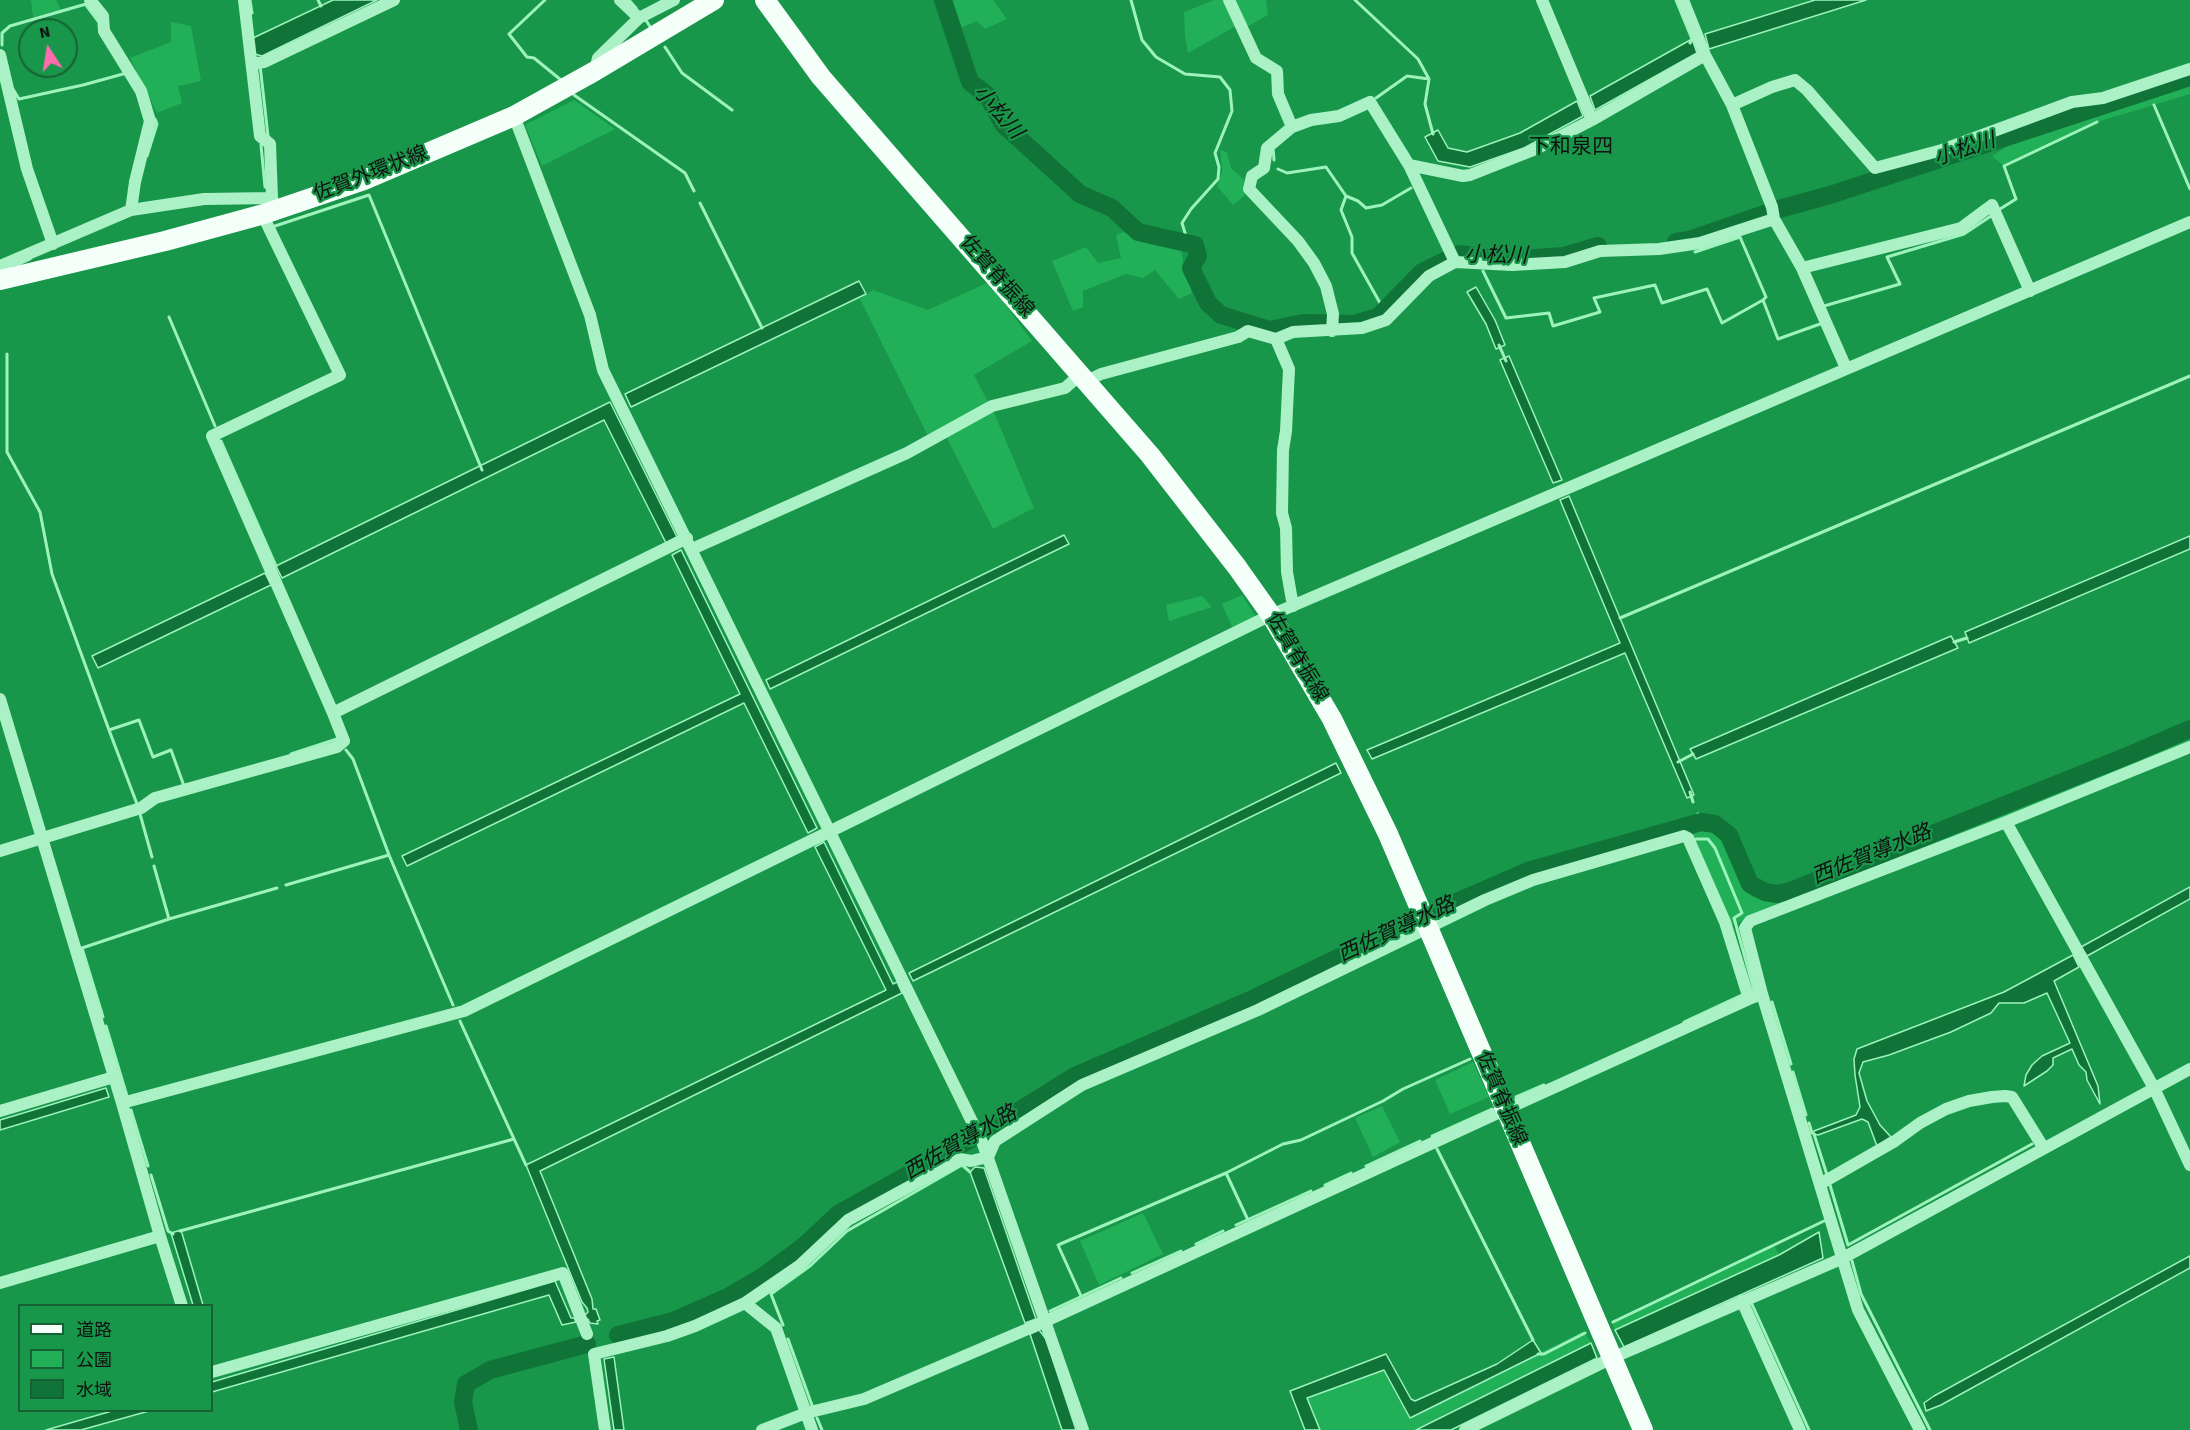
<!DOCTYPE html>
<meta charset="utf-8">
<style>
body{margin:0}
#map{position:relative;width:2190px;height:1430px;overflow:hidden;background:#18964a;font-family:"Source Sans 3","Noto Sans JP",sans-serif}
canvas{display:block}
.legend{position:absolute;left:18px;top:1304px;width:195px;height:108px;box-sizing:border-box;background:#18964a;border:2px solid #156133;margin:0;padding:8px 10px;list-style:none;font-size:18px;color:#111}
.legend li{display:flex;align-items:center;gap:12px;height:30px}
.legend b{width:30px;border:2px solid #156133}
.north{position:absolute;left:18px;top:18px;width:60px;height:60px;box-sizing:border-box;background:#18964a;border:2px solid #156133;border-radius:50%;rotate:348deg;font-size:16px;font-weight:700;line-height:24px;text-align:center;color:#111}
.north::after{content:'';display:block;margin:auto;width:21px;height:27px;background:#ff6bae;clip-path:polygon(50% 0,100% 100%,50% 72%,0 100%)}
</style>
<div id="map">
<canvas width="2190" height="1430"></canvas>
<ul class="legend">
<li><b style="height:8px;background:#f5fff9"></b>道路</li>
<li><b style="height:16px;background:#21b058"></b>公園</li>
<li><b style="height:16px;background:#107438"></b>水域</li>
</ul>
<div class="north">N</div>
</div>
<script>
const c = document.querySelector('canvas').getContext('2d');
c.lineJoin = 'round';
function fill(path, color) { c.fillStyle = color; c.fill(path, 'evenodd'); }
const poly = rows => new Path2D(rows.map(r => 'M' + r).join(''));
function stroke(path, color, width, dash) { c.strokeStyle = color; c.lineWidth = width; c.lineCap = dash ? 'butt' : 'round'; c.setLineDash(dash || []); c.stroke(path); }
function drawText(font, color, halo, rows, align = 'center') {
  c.font = font + ' "Source Sans 3","Noto Sans JP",sans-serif'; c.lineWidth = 4.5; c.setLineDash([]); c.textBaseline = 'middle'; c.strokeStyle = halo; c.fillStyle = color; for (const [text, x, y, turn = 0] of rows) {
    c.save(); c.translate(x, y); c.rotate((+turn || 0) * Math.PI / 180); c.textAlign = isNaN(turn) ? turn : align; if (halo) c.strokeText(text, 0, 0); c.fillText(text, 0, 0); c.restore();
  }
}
fill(poly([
 [31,0,56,0,61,10,33,17],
 [948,0,993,0,1007,19,985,29,977,21,956,30],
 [1214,0,1266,0,1268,15,1245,28,1236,26,1188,53,1185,36,1184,12],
 [171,22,191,26,201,81,178,86,182,103,157,113,130,58,171,42],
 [2190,83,2190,94,2097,122,2004,166,1992,156,2025,135],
 [574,100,615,129,542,166,525,125],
 [1220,149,1227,153,1231,168,1244,180,1245,195,1233,205,1217,186,1222,171],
 [1123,232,1152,244,1181,247,1184,269,1192,293,1179,299,1155,270,1143,278,1126,274,1083,291,1083,307,1073,311,1052,261,1086,247,1098,263,1121,258,1116,235],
 [989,282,1032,341,974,375,989,404,928,436,860,299,873,290,928,310],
 [993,410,1034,508,993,529,946,436],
 [1242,595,1256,617,1233,629,1222,604],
 [1202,596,1212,607,1169,621,1166,605],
 [2190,737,2190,743,1730,926,1689,831,1706,827,1720,838,1741,886,1753,897,1776,902],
 [1473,1062,1489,1097,1450,1114,1435,1080],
 [1382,1106,1400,1142,1373,1157,1355,1118],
 [1143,1213,1163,1254,1099,1285,1080,1241],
 [1774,1245,1779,1255,1615,1330,1611,1321],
 [1584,1331,1591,1343,1416,1430,1320,1430,1307,1398,1384,1370,1410,1418]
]), '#21b058');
const water = poly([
 [333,0,377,0,262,56,255,54,253,38,333,0],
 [1815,0,1866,0,1709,49,1705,34,1815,0],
 [1692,39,1697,53,1595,110,1590,96,1692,39],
 [1577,101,1583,116,1524,148,1470,167,1438,161,1425,137,1438,130,1448,148,1467,152,1520,133,1577,101],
 [859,281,866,294,631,407,625,394,859,281],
 [1476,287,1495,320,1505,345,1496,349,1486,324,1467,292,1476,287],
 [1509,356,1562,480,1553,483,1500,360,1509,356],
 [610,402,677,537,666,543,604,420,282,578,276,566,610,402],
 [1569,496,1694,795,1687,798,1625,653,1372,759,1367,750,1620,643,1560,500,1569,496],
 [1064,535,1069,544,770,689,766,680,1064,535],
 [2190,536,2190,549,1969,643,1965,632,2190,536],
 [681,550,817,828,808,833,744,703,407,866,402,856,740,694,672,555,681,550],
 [265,573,271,585,98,668,92,656,265,573],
 [1951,636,1958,648,1696,759,1690,749,1951,636],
 [1336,763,1341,773,913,981,909,973,1336,763],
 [824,842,893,984,897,982,902,993,540,1171,592,1299,593,1309,596,1309,600,1320,597,1321,598,1324,590,1323,588,1319,584,1320,583,1317,588,1312,587,1308,582,1302,526,1165,886,990,815,847,824,842],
 [2190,887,2190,899,2087,956,2081,947,2190,887],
 [2073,955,2079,967,2054,981,2098,1086,2100,1104,2087,1080,2086,1072,2079,1065,2072,1049,2053,1058,2053,1065,2047,1071,2024,1086,2026,1075,2032,1065,2042,1056,2070,1043,2047,993,2024,1003,1999,1003,1991,1013,1951,1032,1889,1055,1863,1062,1859,1073,1867,1101,1880,1125,1891,1137,1877,1146,1868,1122,1862,1119,1818,1135,1814,1134,1814,1131,1856,1115,1860,1107,1855,1075,1854,1059,1857,1049,2004,992,2073,955],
 [106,1088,109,1097,0,1130,0,1120,106,1088],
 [975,1167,984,1168,1036,1319,1025,1323,970,1172,975,1167],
 [181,1230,203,1305,193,1305,171,1233,181,1230],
 [1819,1232,1823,1258,1624,1347,1615,1330,1779,1255,1819,1232],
 [2190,1256,2190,1268,1941,1405,1926,1411,1924,1403,1934,1396,2190,1256],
 [555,1281,571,1318,574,1318,576,1322,562,1325,549,1295,212,1392,212,1382,555,1281],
 [1039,1330,1046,1339,1076,1430,1062,1430,1030,1334,1039,1330],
 [1533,1340,1541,1353,1410,1418,1384,1370,1307,1398,1320,1430,1305,1430,1290,1391,1386,1354,1411,1399,1415,1401,1497,1364,1533,1340],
 [1591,1343,1597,1358,1451,1430,1416,1430,1591,1343],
 [614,1357,624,1430,614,1430,604,1359,614,1357],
 [112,1411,149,1411,81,1430,46,1430,112,1411]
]);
fill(water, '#107438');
stroke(water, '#9ef3bd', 1.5);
stroke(poly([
 [250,0,252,13],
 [318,0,321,6],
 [545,0,509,34,527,57,534,58,561,80],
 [629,0,636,8],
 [1131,0,1142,40,1156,57,1185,74,1220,77,1230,90,1232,111,1215,153,1219,167,1218,179,1191,209,1182,223,1188,243],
 [1355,0,1418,59,1429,79,1425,104,1433,134],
 [1676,0,1692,39,1690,43],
 [86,5,98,21],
 [645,19,651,28],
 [2,45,2,33,10,26,86,4],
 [665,47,682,73,732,110],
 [260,65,268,136],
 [13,89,19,99,83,85,123,74],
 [574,95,685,173,694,191],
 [1376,98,1407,76,1429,79],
 [2154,105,2190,189],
 [264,142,261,145,265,187],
 [1273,148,1274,160],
 [147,156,157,124,155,119],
 [1278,169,1287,173,1326,167,1346,196,1341,210,1352,237,1352,253,1380,303,1386,309],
 [1346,196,1358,201,1366,208,1382,205,1411,188],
 [700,203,762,328],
 [2000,209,2016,199,2004,166,2097,122],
 [275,226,369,195,482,470],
 [1695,252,1740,237,1766,297,1763,300],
 [17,265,30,259],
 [1483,271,1506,318,1549,313,1553,326,1600,312,1594,298,1655,285,1662,303,1707,289,1722,323,1763,300,1778,339,1820,324],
 [1824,306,1900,284,1887,257,1964,234,1991,216],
 [169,317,215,426],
 [1499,345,1506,361],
 [7,354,7,452,40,512,52,574,109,730,139,720,153,757,171,750,184,786],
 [221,441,276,566],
 [1620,618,2190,376],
 [1954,642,1967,638],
 [109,730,137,804],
 [346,750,353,759,389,855,453,1005],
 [291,754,337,739],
 [1678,762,1693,754],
 [1690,792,1693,802],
 [140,814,152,857],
 [1698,814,1701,822],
 [1696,839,1708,839,1715,848,1742,913,1734,918,1754,990,1750,992],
 [286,885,389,855],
 [169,919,277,888],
 [1772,1002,1791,1064],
 [103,1017,82,948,169,919,154,866],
 [460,1021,526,1165],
 [1684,1022,1744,994],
 [106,1026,127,1096],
 [1793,1072,1806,1115],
 [1516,1097,1544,1085],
 [131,1110,148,1166],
 [1809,1123,1812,1133,1814,1134,1827,1175],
 [1432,1136,1492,1109],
 [1437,1149,1533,1340],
 [1366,1166,1420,1141],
 [1226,1173,1248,1220],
 [151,1175,168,1231,173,1234],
 [1325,1185,1351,1173],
 [1830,1185,1848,1245,2032,1144],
 [1236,1225,1311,1191],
 [180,1231,514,1139],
 [1196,1244,1223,1231],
 [1852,1261,1861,1294,1930,1430],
 [1132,1273,1181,1251],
 [1081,1296,1058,1245,1226,1173,1283,1144,1301,1140,1383,1101,1403,1089,1470,1059],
 [1751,1302,1809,1430],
 [1050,1311,1121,1278],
 [1613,1322,1824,1221],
 [783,1325,771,1294,810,1266,847,1231,962,1165,970,1172],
 [788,1339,813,1408],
 [1538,1354,1544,1354,1585,1333],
 [817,1418,822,1430]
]), '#9ef3bd', 3);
stroke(poly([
 [943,0,970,82,987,95,1003,124,1080,194,1112,208,1138,232,1195,245,1198,256,1191,268,1208,303,1221,315,1270,330,1303,323,1354,324,1378,317,1422,272,1459,254,1507,260,1564,256,1598,246],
 [1676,242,1689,240,1779,209,1830,195,2190,77],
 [618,1335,673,1321,728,1297,762,1277,804,1246,838,1214,998,1124,1075,1076,1248,1001,1429,914,1528,871,1701,822,1715,824,1729,835,1750,884,1765,892,1777,894,1790,891,2132,754,2190,729],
 [469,1430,463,1402,466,1384,490,1370,587,1344]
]), '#107438', 18);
stroke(poly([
 [90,0,103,16,104,31,141,91,150,121,135,182,131,210],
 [244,0,260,136,270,144,272,198,275,206],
 [620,0,639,18],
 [1229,0,1256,58,1277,71,1278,94,1292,127],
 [1542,0,1592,120],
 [1683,0,1705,55,1732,105,1772,207,1774,219,1802,268,1846,368],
 [0,55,27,169,53,244],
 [252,64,264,62,394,0],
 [595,70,598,58,639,18,674,0],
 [1732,105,1772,87,1795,80,1807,90,1875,168,1942,150,2072,102,2103,98,2190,69],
 [514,116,590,315,603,370,983,1144,1083,1430],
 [1409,165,1463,176,1470,175,1536,149,1592,120,1705,55],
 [264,214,266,222,340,375,212,436,333,713,687,538],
 [0,266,131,210,204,199,272,198],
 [1802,268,1961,228,1992,205,2030,291],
 [1332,331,1333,314,1326,286,1314,263,1298,241,1249,189,1252,176,1264,168,1267,148,1292,127,1311,120,1339,116,1370,102,1409,165,1455,262],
 [1276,339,1289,369,1286,431,1283,450,1282,513,1286,528,1287,572,1293,606],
 [1087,381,1101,374,1238,337,1248,331,1276,339,1293,332,1362,328,1386,320,1429,276,1455,262,1512,265,1565,262,1600,251,1659,249,1700,243,1774,219],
 [692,549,907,453,992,406,1065,388,1081,374],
 [0,699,122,1103,160,1236],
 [2006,822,2154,1088,2190,1165],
 [0,851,141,808,155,798,337,747,344,741,333,713],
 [122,1103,464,1011,1271,615,2190,222],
 [0,1111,114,1077],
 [1820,1184,1895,1141,1920,1123,1946,1109,1969,1101,1992,1097,2005,1096,2012,1097,2043,1147],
 [0,1283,160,1236,182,1306],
 [1742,1301,1800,1430],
 [745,1303,776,1328,812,1430],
 [212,1372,563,1273,587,1334],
 [605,1430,594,1354,667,1336,695,1326,745,1303,799,1266,848,1220,960,1159,971,1161,988,1157,995,1141,1082,1085,1258,1010,1485,900,1533,880,1684,836,1688,838,1725,922,1749,999],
 [762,1430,806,1413,864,1399,1037,1325,1513,1106,1749,999,1762,994],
 [1465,1430,1612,1358,1841,1259,2190,1069],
 [1920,1430,1858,1310,1762,994,1745,928,1750,921,2006,822,2190,747]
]), '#abf1c6', 12);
stroke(poly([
 [765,0,821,77,1150,455,1237,567,1271,615,1332,719,1388,834,1643,1430],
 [0,280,165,241,264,214,364,180,514,116,595,71,714,0]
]), '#f5fff9', 20);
drawText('20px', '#111', '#18964a', [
 ["佐賀外環状線",371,175,-21],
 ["佐賀脊振線",996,277,49],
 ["佐賀脊振線",1296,658,59],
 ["佐賀脊振線",1500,1099,67]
]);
drawText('italic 21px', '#111', '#18964a', [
 ["小松川",997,113,49],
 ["小松川",1965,151,-18],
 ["小松川",1496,257,1],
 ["西佐賀導水路",1872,856,-22],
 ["西佐賀導水路",1397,931,-25],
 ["西佐賀導水路",961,1144,-30]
]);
drawText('21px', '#111', '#18964a', [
 ["下和泉四",1571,148]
]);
</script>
